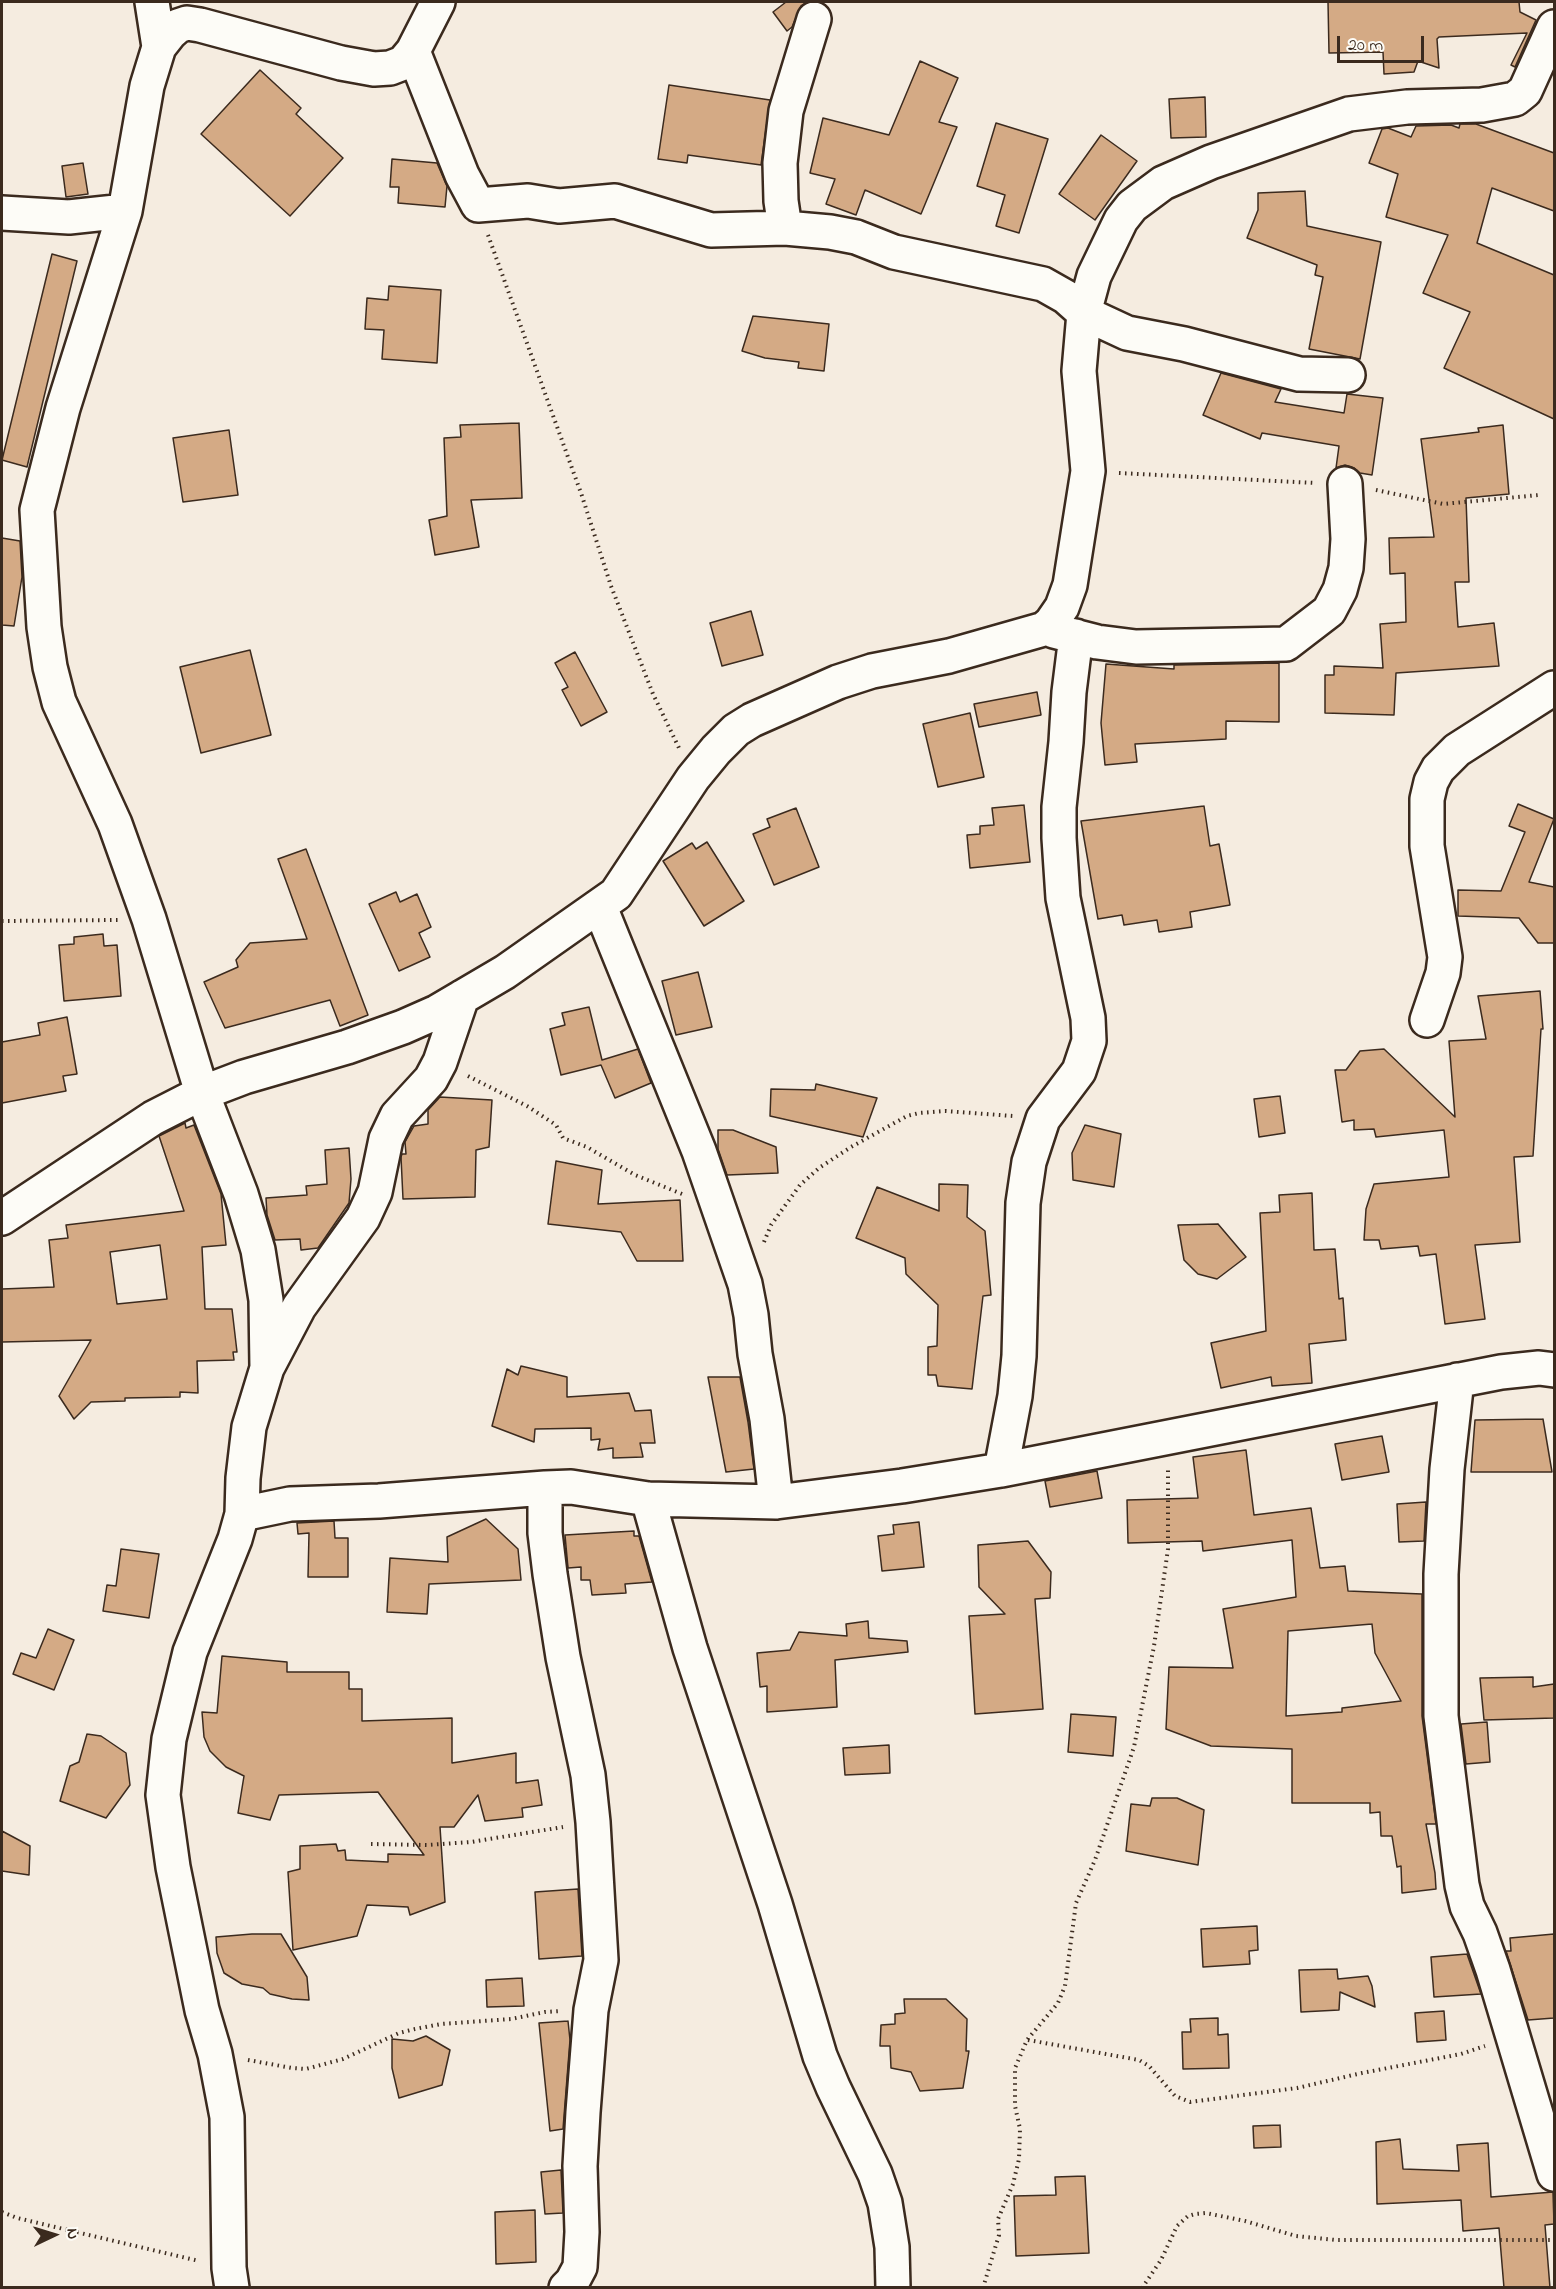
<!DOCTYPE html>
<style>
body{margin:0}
#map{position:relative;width:1556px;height:2289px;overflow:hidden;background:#f5ece0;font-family:"Indie Flower",sans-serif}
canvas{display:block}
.frame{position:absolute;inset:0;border:3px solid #3b2a1e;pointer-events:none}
.north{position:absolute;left:24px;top:2205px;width:60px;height:60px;-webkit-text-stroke:4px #fdfcf7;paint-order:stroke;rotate:86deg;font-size:16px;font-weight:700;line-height:24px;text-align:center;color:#3b2a1e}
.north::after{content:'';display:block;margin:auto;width:21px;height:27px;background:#3b2a1e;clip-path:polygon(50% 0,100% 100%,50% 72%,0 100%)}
.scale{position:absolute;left:1337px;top:36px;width:87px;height:27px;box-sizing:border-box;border:3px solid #3b2a1e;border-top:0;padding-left:8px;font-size:18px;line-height:21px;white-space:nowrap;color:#3b2a1e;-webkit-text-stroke:4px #fdfcf7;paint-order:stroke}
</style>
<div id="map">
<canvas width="1556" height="2289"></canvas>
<div class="frame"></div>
<div class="north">N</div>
<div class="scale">20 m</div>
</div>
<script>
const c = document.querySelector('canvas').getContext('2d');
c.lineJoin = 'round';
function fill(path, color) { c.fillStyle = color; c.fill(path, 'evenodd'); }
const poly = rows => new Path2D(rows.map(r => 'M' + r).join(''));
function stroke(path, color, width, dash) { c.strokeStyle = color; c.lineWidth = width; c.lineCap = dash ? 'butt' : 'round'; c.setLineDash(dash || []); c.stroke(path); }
const building = poly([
 [786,2,808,2,801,6,792,27,787,31,773,12,786,2],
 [1328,2,1519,2,1520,12,1536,20,1515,67,1511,65,1527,33,1439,37,1437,39,1439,68,1418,61,1414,72,1384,74,1383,52,1329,53,1328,2],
 [920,61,958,78,939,122,957,127,921,214,865,190,856,215,826,204,835,179,810,173,823,118,889,135,920,61],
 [260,70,301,108,296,114,343,158,290,216,201,134,260,70],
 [669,85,770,100,761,165,688,155,687,163,658,159,669,85],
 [1205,97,1206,137,1171,138,1169,99,1205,97],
 [996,123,1048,139,1019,233,996,226,1005,195,977,186,996,123],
 [1460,124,1476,124,1554,153,1554,211,1492,188,1477,243,1554,275,1554,419,1444,368,1470,312,1423,293,1448,235,1386,217,1398,174,1369,163,1382,129,1388,128,1411,137,1416,126,1451,125,1459,128,1460,124],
 [1101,135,1137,161,1095,220,1059,194,1101,135],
 [392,159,437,163,447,186,445,207,398,203,399,187,390,187,392,159],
 [83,163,88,194,66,197,62,166,83,163],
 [1305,191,1307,226,1381,242,1360,359,1309,349,1323,277,1315,275,1317,265,1247,238,1258,210,1258,193,1305,191],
 [52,254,77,261,27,467,2,460,52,254],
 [389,286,441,290,437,363,382,359,384,330,365,329,367,298,388,300,389,286],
 [753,316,829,324,824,371,798,368,799,362,765,358,742,351,753,316],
 [1221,373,1281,389,1275,402,1344,413,1347,394,1383,398,1372,475,1360,473,1354,468,1345,465,1336,468,1339,446,1262,433,1260,439,1203,415,1221,373],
 [519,423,522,498,471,500,479,547,435,555,429,520,447,516,444,438,461,437,460,425,519,423],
 [1503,425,1509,494,1466,498,1469,582,1455,582,1458,627,1494,623,1499,666,1396,673,1394,715,1325,713,1325,675,1334,675,1334,666,1383,668,1380,624,1406,622,1405,573,1390,574,1389,538,1434,537,1421,439,1479,432,1478,428,1503,425],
 [229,430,238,495,183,502,173,438,229,430],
 [2,538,20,541,22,577,14,626,2,625,2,538],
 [751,611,763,655,722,666,710,623,751,611],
 [250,650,271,735,201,753,180,667,250,650],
 [575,652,607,712,581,726,562,690,568,687,555,663,575,652],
 [1279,663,1279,722,1226,721,1226,739,1135,744,1137,762,1105,765,1101,723,1106,664,1174,669,1174,665,1279,663],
 [1037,692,1041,715,979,727,974,704,1037,692],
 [970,713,984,777,938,787,923,724,970,713],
 [1518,804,1554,819,1529,882,1554,887,1554,943,1538,943,1519,918,1458,916,1458,890,1501,891,1525,832,1509,826,1518,804],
 [1024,805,1030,862,970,868,967,835,980,834,980,826,994,825,992,808,1024,805],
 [1204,806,1210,846,1219,844,1230,905,1190,912,1192,927,1159,932,1157,920,1124,925,1122,915,1098,919,1081,821,1204,806],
 [796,808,819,867,774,885,753,834,770,827,767,819,796,808],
 [707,842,744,901,704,926,663,861,692,843,696,849,707,842],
 [306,849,368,1015,340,1026,330,1000,225,1028,204,982,238,967,236,960,250,943,307,939,278,859,306,849],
 [396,892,400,902,417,894,431,927,419,933,430,957,399,971,369,904,396,892],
 [103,934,104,946,117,945,121,996,64,1001,59,945,74,944,74,937,103,934],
 [698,972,712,1027,676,1035,662,981,698,972],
 [1540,991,1543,1029,1541,1029,1533,1156,1514,1157,1520,1242,1475,1245,1485,1319,1445,1324,1436,1254,1420,1256,1418,1246,1381,1249,1379,1240,1364,1240,1366,1209,1374,1184,1449,1177,1444,1130,1376,1137,1374,1129,1354,1130,1354,1120,1342,1122,1335,1070,1346,1070,1360,1051,1384,1049,1455,1117,1449,1041,1486,1039,1478,996,1540,991],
 [589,1007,602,1060,638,1049,651,1083,615,1098,601,1065,561,1075,550,1029,565,1025,562,1013,589,1007],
 [67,1017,77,1074,63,1076,66,1091,2,1103,2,1042,40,1035,38,1023,67,1017],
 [816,1084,877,1098,863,1137,770,1116,771,1089,815,1090,816,1084],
 [1280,1096,1285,1133,1259,1137,1254,1099,1280,1096],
 [440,1097,492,1100,489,1147,476,1150,475,1197,403,1199,401,1157,402,1154,406,1154,405,1142,414,1126,428,1124,428,1110,440,1097],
 [185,1123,186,1128,194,1125,221,1194,226,1245,202,1247,205,1309,232,1309,237,1352,233,1352,234,1360,197,1361,198,1393,180,1392,180,1397,125,1398,125,1401,91,1402,74,1419,59,1396,91,1340,2,1342,2,1289,54,1287,49,1240,68,1238,66,1225,184,1211,159,1136,185,1123],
 [160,1245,167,1299,117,1304,110,1252,160,1245],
 [1085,1125,1121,1134,1114,1187,1073,1180,1072,1153,1085,1125],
 [718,1130,733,1130,776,1147,778,1173,727,1175,718,1149,718,1130],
 [349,1148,351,1179,349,1203,318,1248,301,1250,300,1239,275,1240,267,1215,266,1198,307,1195,306,1186,327,1184,325,1150,349,1148],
 [556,1161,602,1170,598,1204,680,1200,683,1261,637,1261,621,1232,548,1224,556,1161],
 [939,1184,968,1185,967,1217,985,1231,991,1295,983,1296,972,1389,938,1386,936,1375,928,1375,928,1347,937,1346,938,1305,906,1274,905,1258,856,1238,877,1187,939,1211,939,1184],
 [1312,1193,1314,1250,1335,1249,1339,1299,1343,1298,1346,1340,1309,1344,1312,1383,1272,1386,1271,1377,1221,1388,1211,1343,1266,1331,1260,1213,1280,1212,1279,1195,1312,1193],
 [1218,1224,1246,1257,1217,1279,1198,1274,1184,1260,1178,1225,1218,1224],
 [521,1366,567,1377,567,1397,629,1393,635,1411,651,1410,655,1443,640,1443,643,1457,613,1458,613,1448,598,1450,600,1439,591,1440,591,1428,535,1429,534,1442,492,1426,507,1369,518,1375,521,1366],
 [708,1377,740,1377,748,1422,754,1469,726,1472,708,1377],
 [1543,1419,1552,1472,1471,1472,1475,1420,1543,1419],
 [1382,1436,1389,1472,1342,1480,1335,1444,1382,1436],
 [1246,1450,1254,1515,1311,1508,1320,1568,1345,1566,1348,1591,1422,1594,1422,1716,1436,1824,1426,1824,1435,1873,1436,1889,1402,1893,1401,1866,1397,1867,1392,1836,1381,1836,1380,1812,1370,1813,1370,1803,1292,1803,1292,1749,1211,1746,1166,1729,1169,1667,1233,1668,1223,1609,1296,1597,1292,1540,1203,1551,1202,1541,1128,1543,1127,1500,1198,1498,1193,1457,1246,1450],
 [1372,1624,1375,1653,1401,1701,1342,1708,1342,1712,1286,1716,1288,1631,1372,1624],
 [1097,1471,1102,1498,1050,1507,1045,1481,1097,1471],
 [1426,1502,1424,1541,1399,1542,1397,1504,1426,1502],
 [486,1519,518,1549,521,1580,429,1584,427,1614,387,1612,390,1558,448,1562,447,1537,486,1519],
 [334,1521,335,1538,348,1538,348,1577,308,1577,309,1533,298,1534,297,1523,334,1521],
 [919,1522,924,1567,882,1571,878,1536,894,1534,893,1525,919,1522],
 [634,1531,634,1536,639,1536,652,1582,625,1584,626,1593,592,1595,590,1580,581,1580,581,1567,568,1568,565,1535,634,1531],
 [1028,1541,1051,1572,1050,1598,1035,1599,1043,1709,975,1714,969,1616,1005,1614,979,1587,978,1545,1028,1541],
 [121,1549,159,1554,149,1618,103,1611,107,1585,116,1586,121,1549],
 [868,1621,869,1638,907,1641,908,1652,835,1660,837,1707,767,1712,767,1686,760,1687,757,1653,790,1650,799,1632,847,1636,846,1624,868,1621],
 [48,1629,74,1640,54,1690,13,1674,21,1653,36,1658,48,1629],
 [222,1656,287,1662,287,1672,349,1672,349,1689,362,1689,362,1721,452,1718,452,1763,516,1753,516,1783,538,1780,542,1805,522,1808,523,1817,485,1821,478,1795,454,1827,440,1827,445,1902,410,1915,408,1907,367,1905,357,1936,293,1950,288,1872,300,1869,300,1846,336,1844,338,1851,345,1850,346,1860,388,1862,388,1854,424,1855,378,1792,279,1795,270,1820,238,1813,244,1776,226,1767,210,1751,204,1737,202,1712,217,1713,222,1656],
 [1533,1677,1533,1687,1554,1684,1554,1718,1484,1720,1480,1678,1533,1677],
 [1071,1714,1116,1717,1113,1756,1068,1752,1071,1714],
 [1487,1722,1490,1762,1466,1764,1461,1724,1487,1722],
 [87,1734,101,1736,126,1753,130,1785,106,1818,60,1801,70,1766,79,1762,87,1734],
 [889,1745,890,1773,845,1775,843,1748,889,1745],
 [1152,1798,1177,1798,1204,1810,1198,1865,1126,1851,1131,1804,1150,1806,1152,1798],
 [2,1831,30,1846,29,1875,2,1871,2,1831],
 [578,1889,582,1956,539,1959,535,1892,578,1889],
 [1257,1926,1258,1950,1249,1951,1250,1964,1203,1967,1201,1929,1257,1926],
 [252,1934,281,1934,307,1977,309,2000,292,1999,270,1994,263,1988,242,1984,224,1973,217,1953,216,1937,252,1934],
 [1554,1934,1554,2018,1528,2020,1506,1951,1511,1951,1510,1938,1554,1934],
 [1467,1954,1481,1994,1434,1997,1431,1957,1467,1954],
 [1337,1969,1338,1979,1368,1976,1372,1986,1375,2007,1340,1992,1339,2010,1301,2012,1299,1970,1337,1969],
 [522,1978,524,2006,487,2007,486,1980,522,1978],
 [904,1999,946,1999,967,2019,966,2051,969,2051,963,2088,920,2091,911,2072,891,2068,890,2046,880,2046,881,2025,895,2024,895,2014,905,2013,904,1999],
 [1444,2011,1446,2040,1417,2042,1415,2013,1444,2011],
 [1218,2018,1218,2035,1228,2034,1229,2068,1183,2069,1182,2032,1191,2032,1190,2019,1218,2018],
 [568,2021,570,2040,563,2129,550,2131,539,2023,568,2021],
 [426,2036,450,2050,442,2085,399,2098,392,2068,392,2039,413,2041,426,2036],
 [1280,2125,1281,2147,1254,2148,1253,2126,1280,2125],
 [1400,2139,1403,2169,1459,2171,1457,2145,1488,2143,1491,2197,1553,2192,1554,2224,1545,2225,1550,2288,1504,2288,1499,2228,1463,2231,1461,2200,1377,2204,1376,2142,1400,2139],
 [561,2170,563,2213,545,2214,541,2172,561,2170],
 [1085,2176,1089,2253,1016,2256,1014,2196,1056,2195,1055,2177,1085,2176],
 [535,2210,536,2262,496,2264,495,2212,535,2210]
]);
fill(building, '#d4aa85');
stroke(building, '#3b2a1e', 1.5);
const minor = poly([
 [152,2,159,47],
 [413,51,462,175,478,205,528,201,559,206,615,201,711,230,785,228,830,232,856,237,894,252,1043,284,1066,297,1084,313,1127,333,1184,344,1299,374,1348,375],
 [2,213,69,217,125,211],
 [785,228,781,201,780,163,786,111,814,19],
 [1054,631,1097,642,1136,647,1286,644,1329,611,1340,590,1346,568,1348,539,1345,484],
 [600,907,699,1151,745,1284,751,1315,755,1354,767,1419,776,1502],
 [1427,1020,1443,973,1445,957,1427,846,1427,799,1431,782,1438,769,1457,750,1554,688],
 [2,1218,153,1118,202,1093,244,1077,347,1047,403,1027,437,1012,505,972,616,894,693,778,716,750,736,730,752,720,838,682,872,671,949,656,1044,629,1051,623,1062,607,1070,585,1088,471,1079,371,1084,313,1094,276,1121,220,1132,206,1163,183,1211,162,1349,114,1407,107,1482,105,1515,99,1525,91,1554,27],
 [267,1368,266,1300,258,1250,241,1194,202,1093,149,919,115,824,59,702,50,667,44,627,37,510,63,408,125,211,147,86,159,47,170,33,178,26,187,23,200,25,341,63,374,69,390,68,403,63,413,51,438,2],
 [1457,1380,1447,1469,1441,1574,1441,1716,1462,1885,1467,1906,1480,1933,1493,1970,1554,2174],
 [1001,1470,1015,1396,1019,1356,1023,1203,1029,1162,1043,1119,1079,1071,1089,1041,1088,1018,1063,898,1059,838,1059,807,1066,742,1069,692,1076,636],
 [545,1488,545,1533,550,1574,563,1657,588,1775,593,1822,601,1960,591,2010,583,2112,580,2166,582,2232,580,2267,572,2282,566,2288],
 [648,1499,690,1648,775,1904,820,2056,833,2087,875,2174,885,2203,892,2247,893,2288],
 [242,1514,290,1504,379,1501,545,1488,571,1487,648,1499,776,1502,902,1486,1001,1470,1501,1372,1539,1368,1554,1370],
 [232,2288,229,2268,227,2117,215,2054,202,2010,173,1867,163,1795,169,1739,190,1652,235,1539,242,1514,243,1478,249,1427,267,1368,299,1307,363,1218,375,1192,386,1139,397,1116,431,1079,440,1062,462,997]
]);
stroke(minor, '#3b2a1e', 38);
stroke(poly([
 [488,235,582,496,611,586,653,694,679,748],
 [1119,473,1315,483],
 [1376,490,1443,504,1539,495],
 [2,921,118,920],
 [468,1076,527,1106,556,1125,563,1138,587,1147,635,1175,682,1194],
 [764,1242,771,1225,800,1185,819,1168,851,1147,907,1116,919,1113,945,1111,1013,1116],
 [371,1844,427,1845,471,1842,563,1827],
 [1028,2040,1139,2060,1149,2066,1175,2096,1190,2102,1297,2088,1362,2073,1461,2054,1485,2046],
 [248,2060,292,2068,306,2069,343,2059,399,2033,415,2029,441,2024,511,2019,545,2012,561,2011],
 [2,2212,17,2218,199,2261],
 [983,2288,999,2235,998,2219,1013,2184,1019,2159,1020,2129,1015,2106,1015,2068,1027,2040,1058,2003,1065,1986,1076,1903,1095,1860,1134,1747,1154,1646,1168,1549,1168,1466],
 [1142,2288,1161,2260,1177,2226,1188,2216,1195,2214,1206,2213,1245,2221,1296,2236,1336,2240,1554,2240]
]), '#3b2a1e', 4, [1.5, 4.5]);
stroke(minor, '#fdfcf7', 33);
</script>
